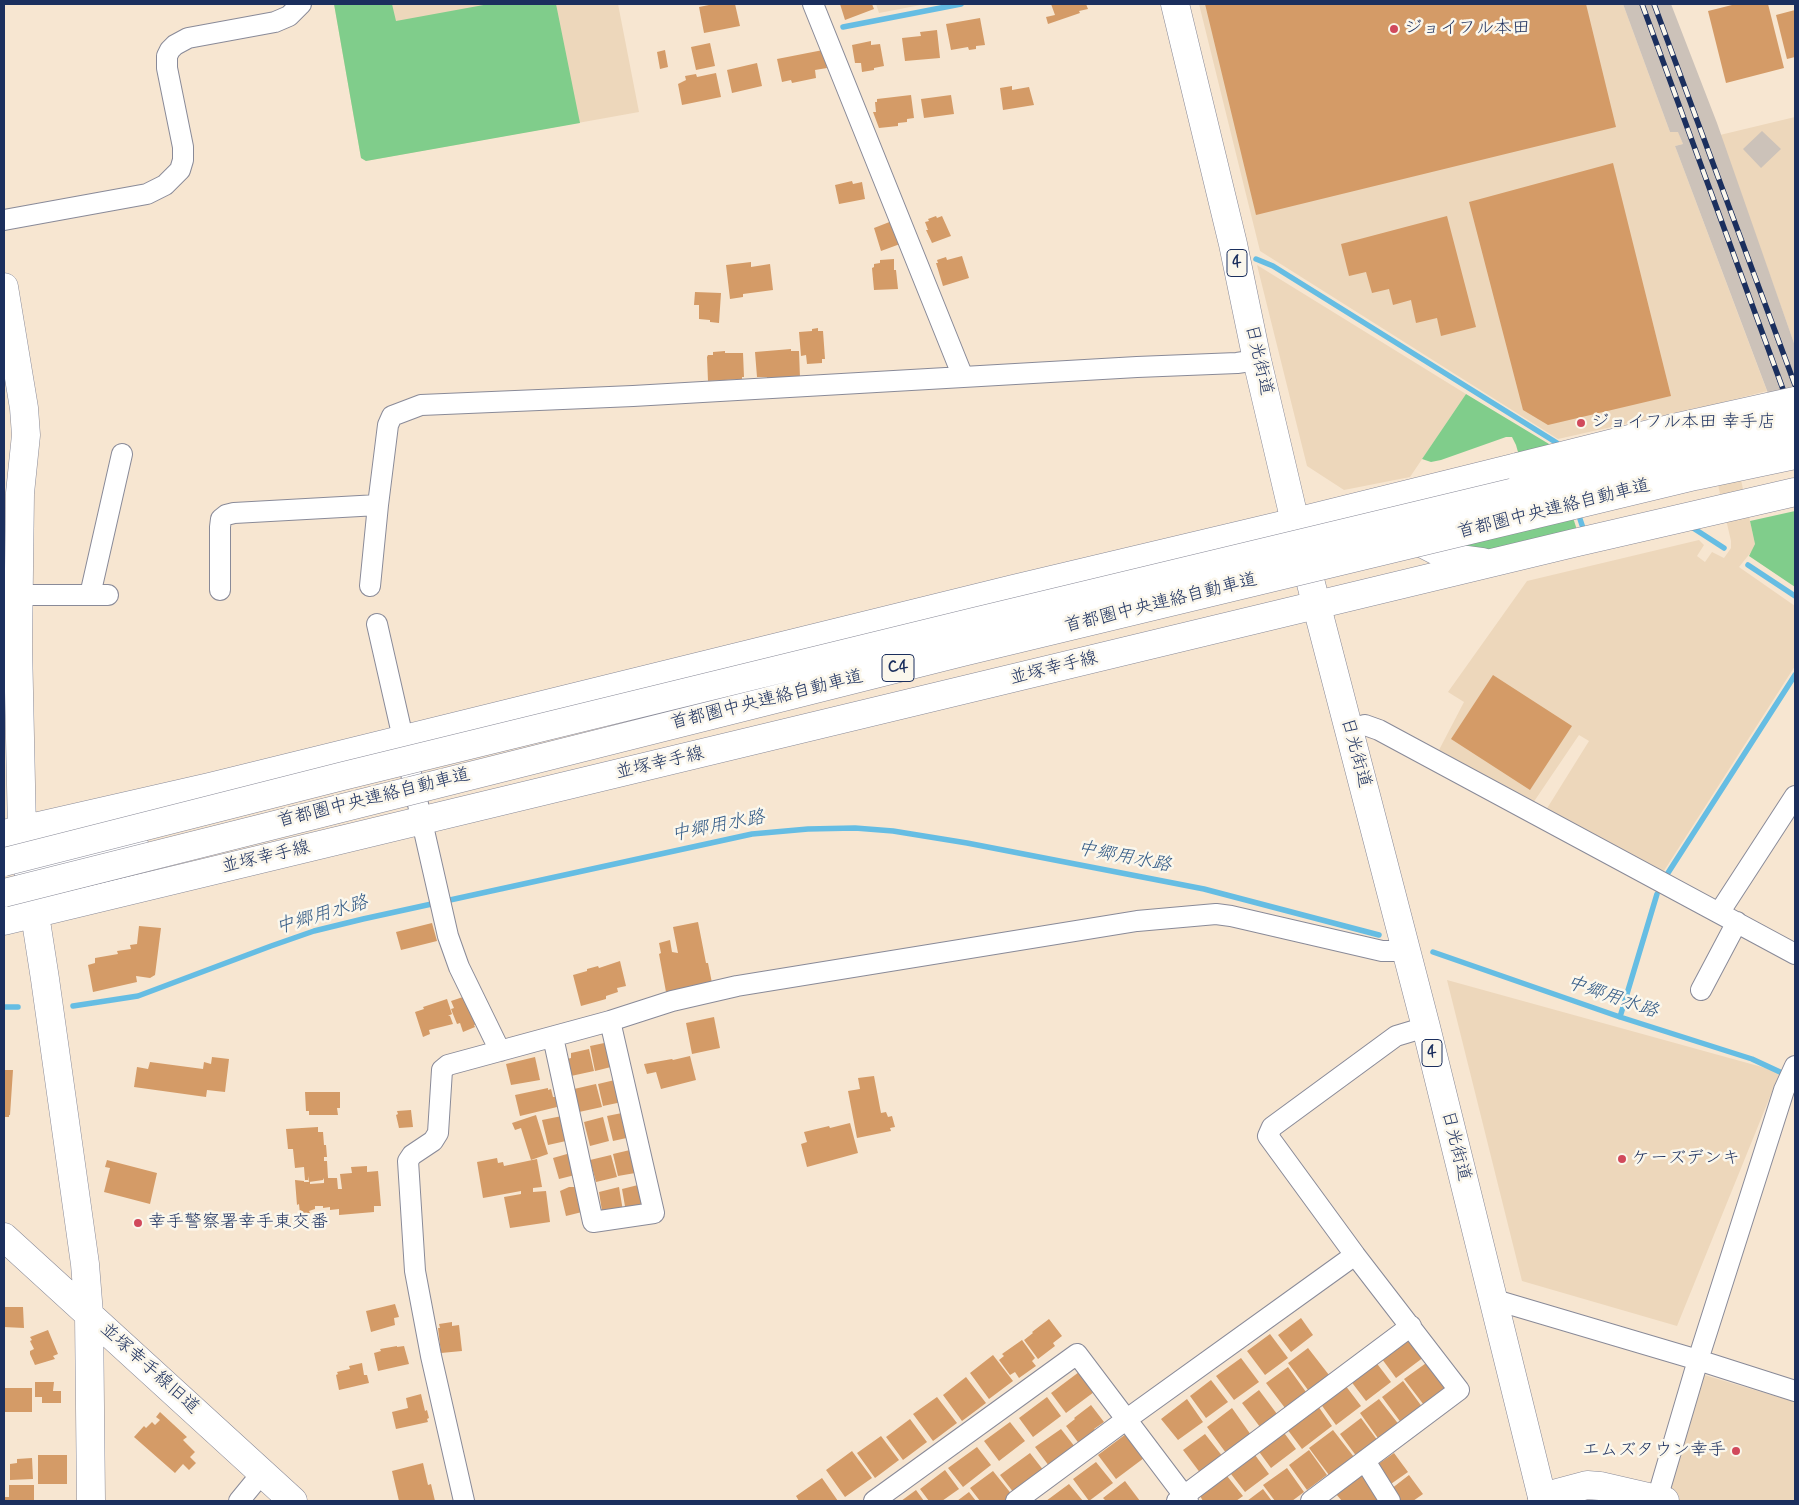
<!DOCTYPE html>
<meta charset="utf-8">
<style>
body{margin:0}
#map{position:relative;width:1799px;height:1505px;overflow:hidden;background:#f7e6d1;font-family:Mynerve,sans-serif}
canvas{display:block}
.frame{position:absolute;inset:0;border:5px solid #1b2f5e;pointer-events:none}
</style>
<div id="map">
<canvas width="1799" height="1505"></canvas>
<div class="frame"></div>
</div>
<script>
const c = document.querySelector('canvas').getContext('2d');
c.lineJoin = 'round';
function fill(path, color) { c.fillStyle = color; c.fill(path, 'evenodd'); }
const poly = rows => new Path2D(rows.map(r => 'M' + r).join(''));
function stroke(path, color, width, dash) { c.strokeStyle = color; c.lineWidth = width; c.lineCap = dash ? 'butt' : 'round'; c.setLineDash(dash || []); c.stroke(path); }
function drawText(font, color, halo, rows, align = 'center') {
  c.font = font + ' Mynerve,"Klee One",sans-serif'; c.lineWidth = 5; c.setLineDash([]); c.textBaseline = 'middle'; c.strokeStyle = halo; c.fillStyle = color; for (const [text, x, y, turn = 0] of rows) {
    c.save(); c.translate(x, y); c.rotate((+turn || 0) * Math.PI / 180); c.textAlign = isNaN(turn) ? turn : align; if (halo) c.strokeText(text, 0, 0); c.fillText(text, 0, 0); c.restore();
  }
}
fill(poly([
 [334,4,618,4,639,112,366,161,361,158],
 [876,4,926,4,879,13],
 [1199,4,1623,4,1670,132,1678,131,1683,144,1675,146,1767,391,1724,402,1755,544,1752,551,1739,567,1795,606,1795,666,1662,874,1546,810,1589,741,1579,735,1533,803,1439,750,1464,702,1448,692,1527,581,1699,540,1704,545,1697,556,1705,562,1712,552,1724,558,1731,548,1731,541,1700,407,1558,439,1260,251],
 [1795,117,1795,346,1720,135],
 [1257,265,1466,394,1410,477,1344,490,1307,466],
 [1447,980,1780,1072,1677,1326,1522,1281],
 [1701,1374,1795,1402,1795,1501,1662,1501]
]), '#edd7bb');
fill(poly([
 [1623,4,1671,4,1717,123,1795,346,1795,465,1675,146,1683,144,1678,132,1670,132],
 [1762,131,1781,149,1761,168,1743,149]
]), '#ccc2b9');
fill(poly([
 [334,4,392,4,396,21,489,4,556,4,580,123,366,161,361,158],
 [1466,394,1549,444,1578,533,1479,554,1373,515,1525,477,1516,445,1512,437,1506,437,1441,460,1431,462,1422,459],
 [1795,511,1795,587,1749,556,1755,544,1750,521]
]), '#80cd8b');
stroke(poly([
 [843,27,961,4],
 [1256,259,1273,266,1557,443,1559,449],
 [1578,513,1584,531,1585,531],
 [1690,526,1724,548],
 [1748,565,1795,596],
 [1666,876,1795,675],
 [1433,952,1620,1017,1752,1059,1780,1072],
 [73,1006,138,996,271,946,314,931,363,919,752,834,808,829,855,828,893,831,967,843,1204,889,1379,935],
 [4,1007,18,1007],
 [1620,1017,1657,894]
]), '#66bde3', 5.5);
fill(poly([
 [714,4,735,4,740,26,704,33,699,7],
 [840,4,872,4,874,9,845,20],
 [1051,4,1086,4,1088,9,1079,11,1080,13,1048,24,1046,17,1055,15],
 [1205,4,1586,4,1616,127,1256,215],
 [1736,4,1768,4,1784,68,1726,83,1708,11],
 [1795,10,1795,57,1787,59,1776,15],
 [980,18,985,45,976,46,976,49,969,50,968,47,951,50,946,24],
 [937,30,940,58,905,61,902,38,921,36,920,32],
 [871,41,871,45,880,44,884,66,874,68,874,70,862,72,861,63,855,63,852,45],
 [710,43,715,66,696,70,691,47],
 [665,50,668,67,660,69,657,52],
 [823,50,827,68,815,70,816,78,792,83,791,80,782,82,777,59],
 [757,63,762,86,732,93,727,70],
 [716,73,721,97,682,105,678,84,686,80,685,76,696,74,697,77],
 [1012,86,1012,90,1029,87,1034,105,1003,110,1000,88],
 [911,95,914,118,907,119,907,122,898,123,898,126,879,128,873,112,876,112,875,102,877,102,877,99],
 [951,95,954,114,924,118,921,99],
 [1613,163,1671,396,1548,425,1523,410,1469,202],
 [852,181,853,184,862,182,865,199,839,204,835,185],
 [936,216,937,218,942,216,951,236,932,243,926,230,928,230,925,222,929,221,928,219],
 [1447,216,1476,327,1441,336,1437,318,1416,323,1411,300,1393,305,1389,289,1372,293,1366,272,1349,276,1341,244],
 [892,221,900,244,881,251,874,228],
 [962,256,969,278,943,286,936,263,938,263,937,260,946,257,947,260],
 [894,259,894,270,896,270,898,289,874,290,872,268,874,267,874,264,880,263,880,260],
 [751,262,751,267,770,264,773,290,743,294,743,297,730,299,726,265],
 [695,292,721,293,719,323,710,322,710,320,699,319,699,305,694,305],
 [818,328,818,331,823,331,825,359,822,359,822,363,807,364,806,355,801,356,799,332,812,331,812,329],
 [791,349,791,351,799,351,800,378,767,381,767,377,757,377,755,352],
 [725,351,725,353,743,353,744,377,742,377,742,379,708,381,707,357,708,355,713,355,713,352],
 [1493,675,1572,726,1530,790,1451,739],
 [698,922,706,963,708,963,712,983,666,992,659,954,661,953,659,943,670,940,672,952,678,953,673,927],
 [432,923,437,941,401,950,396,932],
 [139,926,161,928,155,975,150,978,136,976,137,982,93,992,88,965,95,963,95,958,118,954,117,951,131,949,130,945,137,944],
 [620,961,626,986,617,988,618,992,606,996,606,999,581,1006,573,975,587,971,587,969,598,966,599,968],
 [466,996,477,1024,474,1025,475,1027,463,1032,460,1023,457,1024,451,1009,454,1008,451,1001],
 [447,999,452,1014,448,1016,450,1016,453,1024,429,1030,430,1034,423,1037,415,1012,424,1009,423,1007],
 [714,1017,720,1048,692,1054,686,1023],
 [609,1042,611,1067,595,1071,590,1046],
 [589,1049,594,1071,571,1076,567,1059,571,1058,571,1053],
 [690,1056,696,1080,661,1089,656,1072,647,1074,644,1064,672,1059,673,1060],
 [212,1057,229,1059,225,1092,207,1090,206,1097,134,1087,137,1067,148,1069,150,1062,203,1069,204,1062,211,1064],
 [535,1057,540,1080,511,1085,506,1064],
 [4,1070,13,1070,10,1115,9,1115,9,1117,4,1117],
 [874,1076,881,1113,886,1112,888,1117,892,1116,895,1127,890,1128,891,1131,857,1138,848,1091,860,1089,858,1078],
 [619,1079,622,1102,603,1106,598,1084],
 [596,1084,602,1107,579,1112,574,1089],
 [548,1088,548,1090,551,1089,553,1097,556,1097,557,1107,520,1116,515,1095],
 [305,1092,340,1092,340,1108,337,1108,338,1115,309,1115,309,1111,306,1111],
 [411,1110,413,1127,399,1128,396,1115,398,1114,397,1111],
 [627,1112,631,1137,613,1141,607,1116],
 [536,1115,548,1154,531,1160,521,1128,515,1130,512,1123],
 [562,1116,566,1141,548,1145,542,1120],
 [603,1117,609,1141,590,1146,584,1122],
 [850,1123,858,1153,807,1167,801,1144,807,1142,804,1132,829,1126,830,1128],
 [318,1127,318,1132,323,1132,324,1145,326,1145,327,1157,324,1157,324,1161,327,1161,328,1178,337,1178,338,1189,342,1189,340,1174,352,1173,351,1167,367,1166,367,1172,378,1171,381,1206,374,1206,374,1212,339,1215,339,1209,330,1210,330,1207,323,1208,323,1206,315,1206,315,1209,309,1211,310,1213,300,1214,299,1204,297,1205,295,1180,304,1181,304,1182,310,1182,310,1184,324,1183,324,1178,323,1180,309,1182,308,1176,308,1180,305,1180,304,1167,295,1168,293,1149,288,1149,286,1129],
 [630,1150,641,1172,618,1176,613,1154],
 [574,1152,579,1174,559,1179,553,1158],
 [611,1155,617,1177,596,1182,590,1160],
 [497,1158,498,1163,503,1162,504,1166,537,1159,542,1187,533,1188,533,1192,546,1191,550,1222,510,1228,504,1197,521,1194,521,1191,483,1198,477,1162],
 [107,1160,157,1173,150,1204,104,1192,110,1168,105,1167],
 [638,1185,645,1208,626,1212,622,1189],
 [569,1187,576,1187,586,1211,566,1216,560,1191],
 [619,1187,623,1211,602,1211,599,1192],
 [395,1304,399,1317,394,1318,395,1325,371,1332,366,1311],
 [4,1307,23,1307,24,1328,4,1327],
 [1301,1318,1313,1335,1291,1352,1278,1335],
 [1049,1319,1062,1336,1053,1343,1055,1346,1038,1359,1024,1340,1033,1333,1032,1332],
 [452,1322,452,1326,459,1325,462,1351,441,1353,438,1328,440,1328,439,1324],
 [48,1330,58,1354,53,1356,55,1359,35,1365,30,1354,30,1351,34,1349,30,1341,32,1340,30,1337],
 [1270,1334,1288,1358,1265,1375,1247,1351],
 [1414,1335,1428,1354,1396,1378,1382,1359],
 [1022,1340,1035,1358,1032,1361,1036,1366,1019,1378,1015,1372,1010,1375,999,1360,1004,1356,1002,1354],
 [397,1346,397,1347,404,1346,409,1364,378,1371,374,1353,381,1351,380,1349],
 [1308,1348,1329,1375,1308,1390,1288,1363],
 [993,1355,1013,1381,989,1399,970,1373],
 [1241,1358,1259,1382,1234,1400,1216,1376],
 [1375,1361,1391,1382,1366,1401,1350,1380],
 [1429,1361,1451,1390,1427,1409,1404,1379],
 [362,1363,364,1375,367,1375,369,1383,339,1390,336,1375,338,1374,337,1372,350,1369,349,1366],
 [1288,1367,1306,1392,1285,1408,1266,1383],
 [1079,1372,1094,1392,1066,1413,1051,1393],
 [966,1377,986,1403,962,1421,943,1395],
 [1211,1380,1228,1402,1206,1418,1190,1396],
 [1403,1381,1423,1408,1402,1424,1382,1397],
 [35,1382,54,1382,53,1391,61,1391,61,1403,42,1403,42,1397,35,1397],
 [1345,1385,1361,1406,1336,1425,1320,1403],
 [4,1388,32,1388,32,1412,4,1412],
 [1259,1390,1277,1414,1260,1427,1242,1403],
 [421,1394,425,1411,427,1410,429,1418,427,1419,428,1422,396,1429,392,1412,408,1408,406,1398],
 [937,1397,957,1423,933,1441,913,1414],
 [1047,1397,1061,1416,1033,1437,1019,1418],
 [1187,1399,1203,1422,1178,1440,1161,1419],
 [1379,1399,1400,1426,1380,1441,1360,1413],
 [1091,1405,1104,1422,1094,1429,1097,1432,1080,1445,1066,1426,1075,1419,1074,1418],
 [1318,1406,1332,1426,1302,1449,1287,1429],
 [1232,1408,1251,1435,1226,1453,1207,1427],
 [160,1412,187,1437,183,1440,195,1452,190,1457,196,1463,189,1470,183,1464,175,1473,134,1437,144,1426,146,1428,152,1422,155,1425,160,1420,156,1417],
 [1361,1418,1378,1441,1357,1457,1340,1434],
 [910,1419,927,1442,903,1460,886,1437],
 [1010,1422,1025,1441,999,1461,984,1441],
 [1061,1429,1075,1447,1049,1466,1035,1447],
 [1282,1430,1296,1449,1271,1468,1257,1449],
 [1333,1430,1354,1457,1329,1475,1309,1448],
 [1126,1434,1144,1458,1116,1479,1098,1455],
 [1205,1434,1223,1457,1201,1474,1183,1450],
 [881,1436,899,1460,875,1478,857,1453],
 [977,1447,991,1465,963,1487,948,1468],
 [1309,1450,1327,1475,1307,1490,1289,1465],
 [852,1451,872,1478,845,1497,826,1470],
 [1030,1453,1044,1471,1014,1493,1000,1475],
 [1394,1453,1408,1472,1388,1486,1374,1467],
 [38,1455,67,1455,67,1484,38,1484],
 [1255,1455,1269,1474,1245,1492,1231,1474],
 [32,1458,33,1479,10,1480,10,1464,17,1463,17,1459],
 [1096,1462,1113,1483,1089,1501,1073,1479],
 [423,1463,428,1485,431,1484,435,1501,399,1501,392,1471],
 [1287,1468,1304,1492,1292,1501,1275,1501,1263,1485],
 [945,1470,959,1489,942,1501,929,1501,920,1489],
 [993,1471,1013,1496,1006,1501,980,1501,970,1488],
 [1361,1475,1381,1501,1342,1501,1336,1494],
 [1409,1475,1423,1494,1413,1501,1401,1501,1391,1489],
 [1227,1476,1243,1496,1236,1501,1203,1501,1200,1496],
 [822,1478,838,1501,799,1501,796,1496],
 [1125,1481,1140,1501,1106,1501,1103,1498],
 [1069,1484,1083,1501,1046,1501],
 [9,1485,34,1485,34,1501,4,1501,4,1497,9,1497],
 [1263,1489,1272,1501,1247,1501],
 [916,1490,924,1501,901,1501],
 [969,1492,976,1501,957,1501]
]), '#d49b67');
const street = poly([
 [813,4,963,377],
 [4,220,147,194,165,185,180,170,183,160,183,147,167,68,167,56,170,50,175,45,188,38,275,22,289,16,301,4],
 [370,586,378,505,388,425,392,416,421,405,633,396,1137,367,1237,363,1257,360],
 [220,590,220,527,221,519,226,515,234,513,378,505],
 [19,595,108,595],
 [90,595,122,454],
 [377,624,448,936,459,967,500,1051],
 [1348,729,1365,725,1379,730,1795,954],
 [1719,913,1795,796],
 [1701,990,1737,922],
 [553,1037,593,1222,654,1213,610,1021],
 [1795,1066,1784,1090,1698,1360,1795,1391],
 [1492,1299,1698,1360,1657,1499],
 [1365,1461,1390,1501],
 [239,1501,262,1473],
 [464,1501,431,1356,415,1271,408,1161,412,1155,433,1141,438,1133,442,1070,448,1065,610,1021,672,1001,737,986,1137,921,1216,914,1231,916,1382,951,1406,951],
 [874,1501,1077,1354,1188,1501],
 [1016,1501,1127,1419,1355,1255],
 [1177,1501,1411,1326],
 [1311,1501,1459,1390,1355,1255,1268,1136,1272,1127,1396,1036,1426,1027]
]);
const secondary = poly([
 [4,287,24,408,26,435,20,493,18,645,22,831,45,979,85,1264,89,1314,91,1501],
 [1406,535,1441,553,1461,559,1483,562],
 [4,834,210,787,1013,589,1295,522,1517,467],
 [30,842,34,848,49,860,57,862,66,862,135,847],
 [4,921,1574,543,1795,492],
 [4,1237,293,1501],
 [1542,1497,1587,1485,1600,1486,1665,1501]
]);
const highway = poly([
 [1175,4,1233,244,1257,360,1295,522,1426,1027,1543,1501]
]);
stroke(street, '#898a98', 22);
stroke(secondary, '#898a98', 29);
stroke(highway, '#898a98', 29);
stroke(street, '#fff', 20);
stroke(secondary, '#fff', 28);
stroke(highway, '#fff', 28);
const rail = poly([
 [1642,4,1795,422],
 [1654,4,1795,385]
]);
stroke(rail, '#1b2f5e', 5.5);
stroke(rail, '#fbf7ec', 4, [11]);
const secondaryBridge = poly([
 [1517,467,1669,429,1795,401]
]);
const highwayBridge = poly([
 [4,862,343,776,973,622,1664,456,1795,428],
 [4,893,963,652,1695,476,1795,455]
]);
stroke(secondaryBridge, '#898a98', 29, []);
stroke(highwayBridge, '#898a98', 29, []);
stroke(secondaryBridge, '#fff', 28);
stroke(highwayBridge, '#fff', 28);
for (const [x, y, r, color] of [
 [1394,29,5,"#d1495b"],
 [1581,423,5,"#d1495b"],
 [1622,1159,5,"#d1495b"],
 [138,1223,5,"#d1495b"],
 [1736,1451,5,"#d1495b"]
]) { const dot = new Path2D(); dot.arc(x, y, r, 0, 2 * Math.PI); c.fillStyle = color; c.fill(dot); stroke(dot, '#fbf7ec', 2); }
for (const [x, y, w] of [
 [1237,263,20],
 [898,668,32],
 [1432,1053,20]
]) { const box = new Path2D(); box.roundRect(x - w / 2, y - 13.5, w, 27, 4); c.fillStyle = '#fbf7ec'; c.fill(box); stroke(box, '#1b2f5e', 1); }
drawText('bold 16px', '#1b2f5e', null, [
 ["4",1237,263],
 ["C4",898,668],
 ["4",1432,1053]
]);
drawText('18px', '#1b2f5e', '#fbf7ec', [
 ["ジョイフル本田",1404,29],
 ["ジョイフル本田 幸手店",1591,423],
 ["ケーズデンキ",1632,1159],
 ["幸手警察署幸手東交番",148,1223],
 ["エムズタウン幸手",1726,1451,"right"]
], 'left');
drawText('18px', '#1b2f5e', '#fbf7ec', [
 ["日光街道",1258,360,77],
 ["首都圏中央連絡自動車道",1554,510,-14],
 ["首都圏中央連絡自動車道",1161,604,-14],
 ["並塚幸手線",1054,669,-14],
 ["首都圏中央連絡自動車道",767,701,-14],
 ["日光街道",1355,753,75],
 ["並塚幸手線",660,764,-13],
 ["首都圏中央連絡自動車道",374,799,-14],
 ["並塚幸手線",266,858,-13],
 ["日光街道",1455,1146,76],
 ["並塚幸手線旧道",149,1369,42]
]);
drawText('italic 19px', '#325a86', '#fbf7ec', [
 ["中郷用水路",718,827,-11],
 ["中郷用水路",1124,858,11],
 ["中郷用水路",322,916,-16],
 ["中郷用水路",1612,998,19]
]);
</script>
